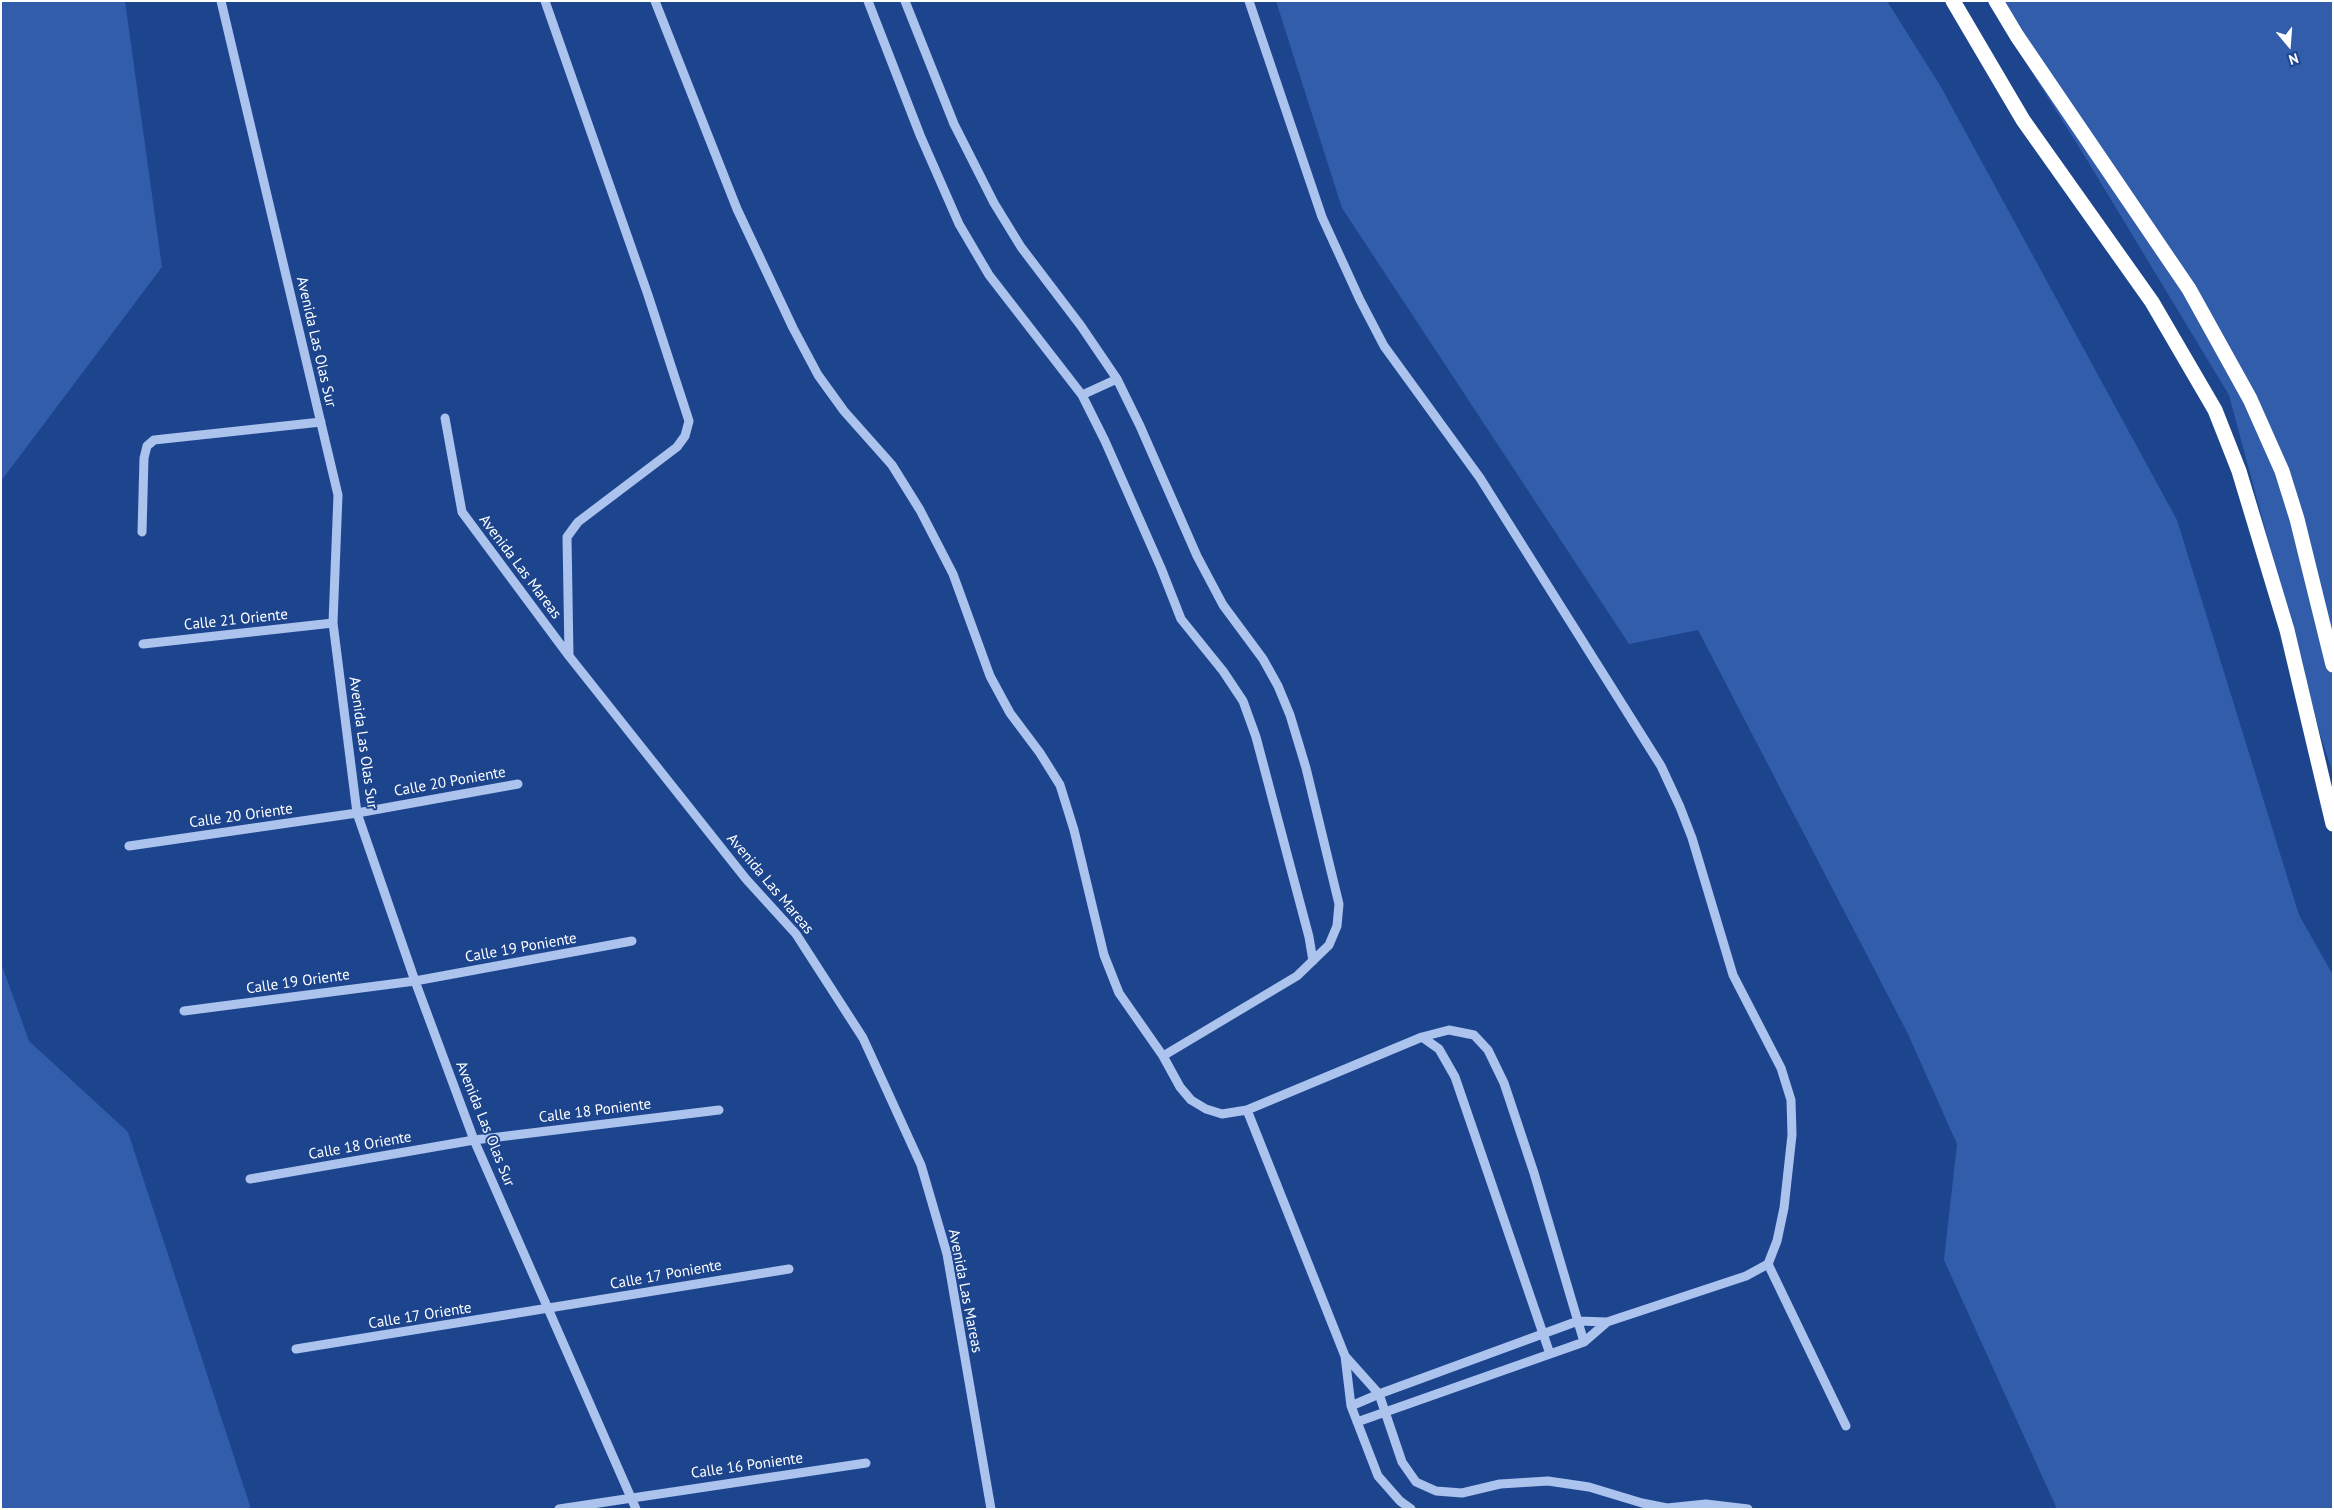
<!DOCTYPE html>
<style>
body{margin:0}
#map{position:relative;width:2334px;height:1510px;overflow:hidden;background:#1d458e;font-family:"PT Sans",sans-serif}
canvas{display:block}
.frame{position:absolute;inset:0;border:2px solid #fff;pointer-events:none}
.north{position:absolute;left:2264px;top:20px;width:50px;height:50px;-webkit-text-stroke:4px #1d458e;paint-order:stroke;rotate:162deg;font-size:14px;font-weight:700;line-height:20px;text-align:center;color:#fff}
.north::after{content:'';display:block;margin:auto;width:18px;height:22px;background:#fff;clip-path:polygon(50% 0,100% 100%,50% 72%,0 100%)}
</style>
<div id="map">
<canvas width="2334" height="1510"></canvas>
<div class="frame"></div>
<div class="north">N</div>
</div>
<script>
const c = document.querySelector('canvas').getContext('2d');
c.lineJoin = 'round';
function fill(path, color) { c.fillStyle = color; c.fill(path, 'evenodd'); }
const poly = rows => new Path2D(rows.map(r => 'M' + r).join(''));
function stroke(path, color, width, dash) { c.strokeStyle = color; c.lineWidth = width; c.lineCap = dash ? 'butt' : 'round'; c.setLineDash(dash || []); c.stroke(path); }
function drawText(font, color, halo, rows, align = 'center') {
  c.font = font + ' "PT Sans",sans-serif'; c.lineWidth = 4; c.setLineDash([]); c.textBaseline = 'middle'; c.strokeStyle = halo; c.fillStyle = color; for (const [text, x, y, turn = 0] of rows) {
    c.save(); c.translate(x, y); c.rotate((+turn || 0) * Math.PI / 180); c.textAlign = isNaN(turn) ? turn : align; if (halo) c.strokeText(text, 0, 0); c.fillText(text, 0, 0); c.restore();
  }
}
fill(poly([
 [1,1,125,1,162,267,1,481],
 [1276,1,1887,1,1941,87,2177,520,2299,915,2333,975,2333,1509,2057,1509,1944,1260,1957,1144,1908,1034,1698,630,1629,644,1342,208],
 [1987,1,2333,1,2333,774,2320,734,2229,395,2084,155],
 [1,963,29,1041,128,1132,251,1509,1,1509]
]), '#315dab');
stroke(poly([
 [221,1,338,495,333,623,357,813,415,981,474,1140,636,1509],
 [545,1,648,295,689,421,685,436,677,447,578,522,567,537,569,655],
 [655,1,737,209,793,328,818,375,844,411,892,465,920,510,953,574,990,676,1010,713,1040,753,1060,785,1074,830,1104,955,1119,993,1163,1056,1180,1087,1191,1100,1206,1109,1222,1114,1247,1110,1422,1037,1449,1030,1474,1035,1488,1050,1504,1083,1534,1173,1584,1342],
 [868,1,920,135,959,224,989,275,1082,395,1105,441,1161,568,1181,619,1223,671,1243,701,1256,737,1309,937,1313,961],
 [905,1,954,124,994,203,1021,247,1081,326,1117,379,1140,426,1197,556,1223,605,1263,659,1278,686,1290,715,1306,768,1339,904,1337,926,1329,945,1297,976,1163,1056],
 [1249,1,1322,217,1360,300,1384,346,1480,478,1661,766,1680,807,1692,838,1733,975,1781,1068,1791,1100,1792,1135,1784,1208,1777,1241,1768,1264,1746,1276,1607,1322,1578,1321,1379,1394,1351,1406],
 [1082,395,1117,379],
 [445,418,462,512,569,656,746,879,796,934,863,1038,921,1165,947,1254,991,1509],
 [142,532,144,458,147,446,154,440,321,422],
 [143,644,333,623],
 [129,846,357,813,518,784],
 [184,1011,415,981,632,941],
 [1422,1037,1439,1049,1455,1077,1550,1354],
 [1247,1110,1345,1356,1351,1406,1378,1476,1400,1501,1411,1509],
 [250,1179,474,1140,719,1110],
 [1768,1264,1846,1426],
 [296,1349,789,1269],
 [1345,1356,1379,1394,1402,1462,1416,1482,1436,1491,1462,1493,1500,1484,1548,1481,1589,1487,1642,1503,1667,1508,1706,1504,1748,1509],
 [1357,1422,1584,1342,1607,1322],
 [559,1509,866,1463]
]), '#abc3ed', 9);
stroke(poly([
 [1953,1,2023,120,2152,302,2215,410,2239,471,2287,630,2333,824],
 [1996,1,2017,36,2189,289,2250,399,2282,471,2297,519,2333,665]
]), '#fff', 15);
drawText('15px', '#fff', '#1d458e', [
 ["Avenida Las Olas Sur",316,342,77],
 ["Avenida Las Mareas",520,567,53],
 ["Calle 21 Oriente",236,620,-6],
 ["Avenida Las Olas Sur",363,743,82],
 ["Calle 20 Poniente",450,782,-10],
 ["Calle 20 Oriente",241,816,-8],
 ["Avenida Las Mareas",770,884,50],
 ["Calle 19 Poniente",521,948,-10],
 ["Calle 19 Oriente",298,982,-8],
 ["Calle 18 Poniente",595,1111,-7],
 ["Avenida Las Olas Sur",485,1124,68],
 ["Calle 18 Oriente",360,1146,-10],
 ["Calle 17 Poniente",666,1275,-10],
 ["Avenida Las Mareas",965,1291,79],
 ["Calle 17 Oriente",420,1316,-9],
 ["Calle 16 Poniente",747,1466,-8]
]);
</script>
